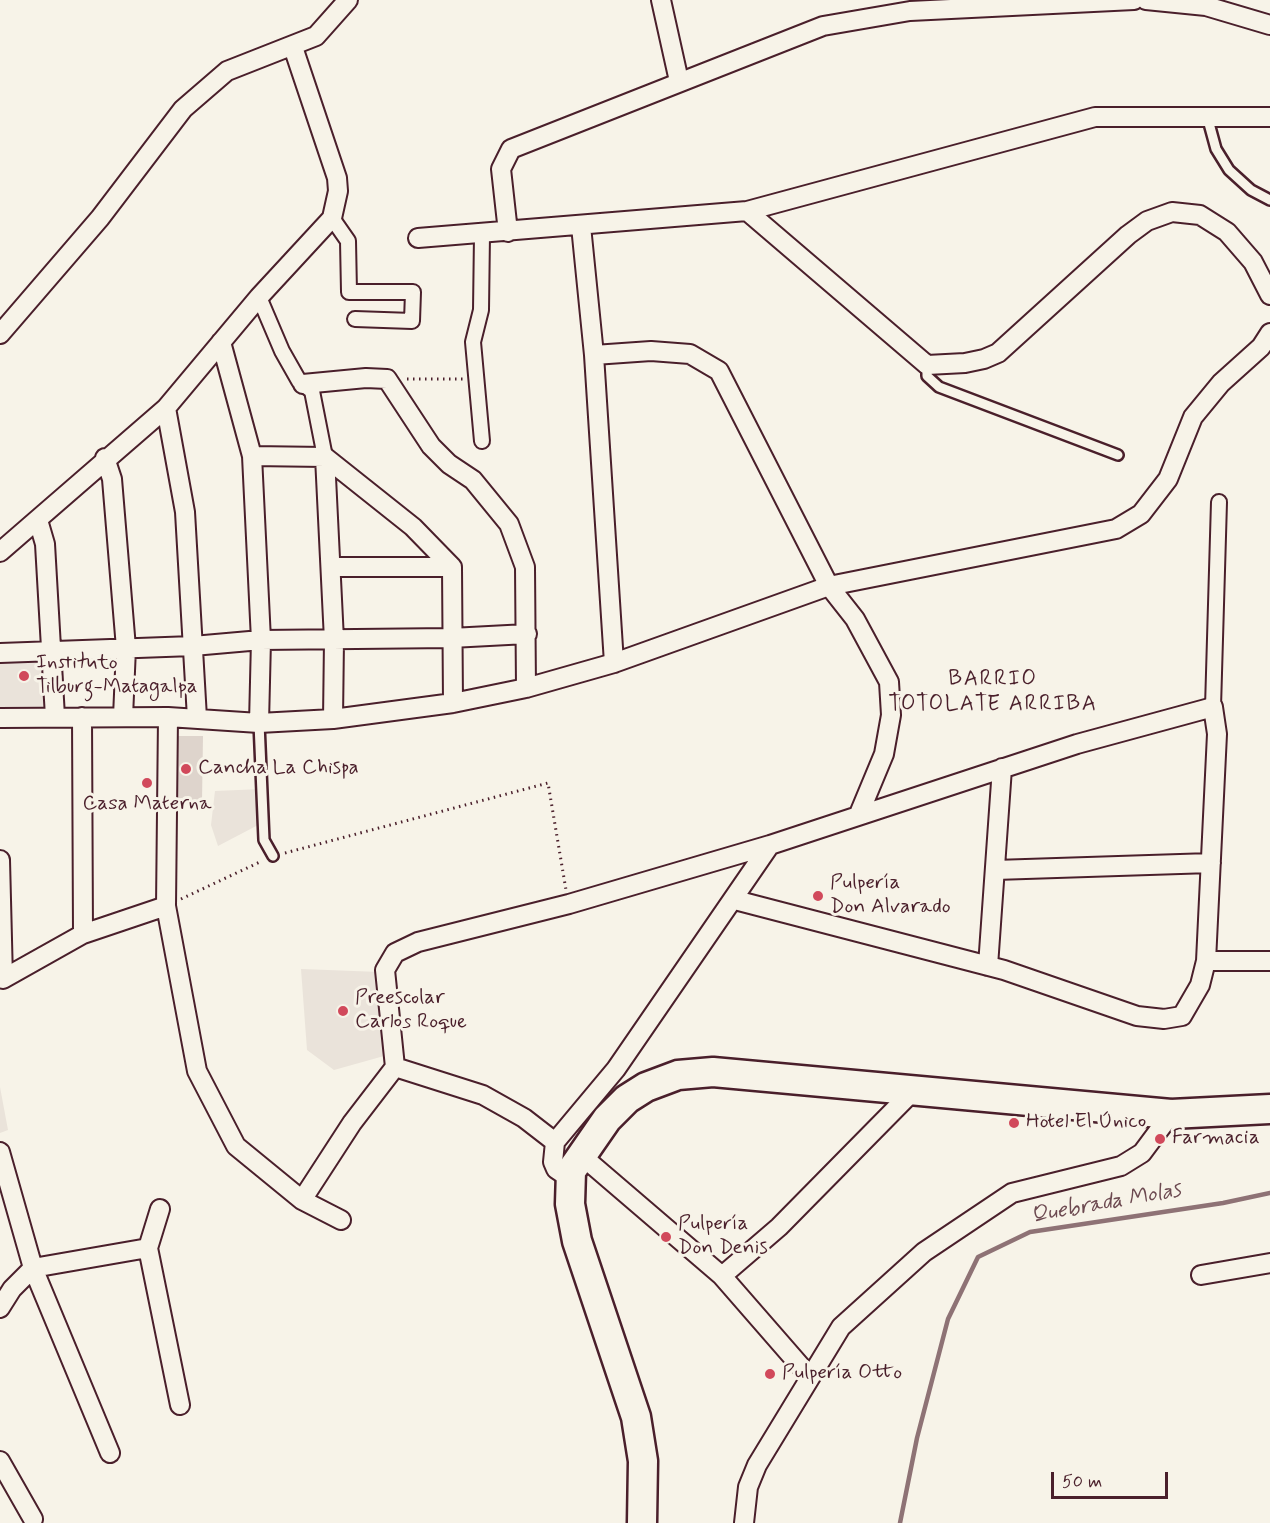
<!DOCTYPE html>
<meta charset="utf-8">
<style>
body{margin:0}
#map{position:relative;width:1270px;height:1523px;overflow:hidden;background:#f7f3e8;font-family:Mynerve,sans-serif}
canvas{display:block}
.scale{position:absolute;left:1051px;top:1472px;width:117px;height:27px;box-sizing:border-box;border:3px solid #4a1f2b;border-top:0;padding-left:8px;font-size:18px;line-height:21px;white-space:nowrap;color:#4a1f2b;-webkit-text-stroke:4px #f7f3e8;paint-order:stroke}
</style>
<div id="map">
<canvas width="1270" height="1523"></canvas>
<div class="scale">50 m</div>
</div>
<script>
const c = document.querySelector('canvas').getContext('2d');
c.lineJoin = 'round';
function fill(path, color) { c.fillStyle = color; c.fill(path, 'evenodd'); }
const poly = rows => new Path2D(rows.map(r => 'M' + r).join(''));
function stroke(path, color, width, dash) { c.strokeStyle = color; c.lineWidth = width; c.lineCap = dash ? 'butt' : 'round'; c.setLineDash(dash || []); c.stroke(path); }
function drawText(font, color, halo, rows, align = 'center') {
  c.font = font + ' Mynerve,sans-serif'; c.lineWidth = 6; c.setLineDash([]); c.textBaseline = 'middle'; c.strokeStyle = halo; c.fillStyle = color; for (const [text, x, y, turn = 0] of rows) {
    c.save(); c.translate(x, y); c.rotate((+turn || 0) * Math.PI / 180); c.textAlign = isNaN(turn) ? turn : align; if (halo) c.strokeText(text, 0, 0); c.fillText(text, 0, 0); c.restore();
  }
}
fill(poly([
 [45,642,50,709,0,714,0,643],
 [262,789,260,824,218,846,211,825,215,791],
 [301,969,380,972,384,1056,334,1070,307,1050],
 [0,1087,8,1130,0,1133]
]), '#eae3da');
fill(poly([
 [170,736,203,736,202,802,169,801]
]), '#ded4cc');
stroke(poly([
 [900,1523,917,1438,948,1319,978,1257,1030,1232,1223,1203,1270,1193]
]), '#8e7275', 4.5);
const service = poly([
 [1207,116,1216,149,1229,170,1251,190,1270,200],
 [927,365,927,376,939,387,1118,455],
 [259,723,264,840,273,856]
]);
const pedestrian = poly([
 [332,218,348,241,349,292,413,292,412,321,355,319],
 [259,297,282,351,299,381,312,391,325,457],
 [482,441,473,342,481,310,482,235],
 [1213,707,1219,502]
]);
const minor = poly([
 [661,0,679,81],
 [1146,0,1206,6,1270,25],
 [747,211,927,365,965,363,984,359,998,353,1128,235,1147,221,1172,212,1200,215,1227,232,1253,262,1270,295],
 [581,226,594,355,614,663],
 [508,232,501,169,511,149,823,26,910,11,1134,0],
 [418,238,747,211,1095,117,1270,117],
 [0,334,100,218,183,109,227,71,316,36,348,0],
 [221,342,252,456,261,640,259,723],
 [594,355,651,351,690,354,719,371,829,586,855,619,889,682,891,715,884,754,859,814],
 [303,384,366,378,387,379,431,446,449,464,473,480,509,524,525,567,526,688],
 [166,408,185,512,197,718],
 [252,456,325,457,413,527,452,567,453,703],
 [325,457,334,640,333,719],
 [105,458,112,479,126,648,123,717],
 [38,520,45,544,55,717],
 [0,552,166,408,259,297,332,218,338,191,337,178,293,47],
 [331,567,452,567],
 [0,653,193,646,261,640,451,638,527,634],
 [82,717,83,934],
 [168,717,166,906,197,1071,236,1146,302,1200,341,1220],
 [0,718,168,717,259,723,333,719,453,703,526,688,614,663,829,586,1116,529,1141,514,1168,479,1193,417,1221,383,1261,347,1270,333],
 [0,860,3,979,83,934,166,906],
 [995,870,1211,863],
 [1206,961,1270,961],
 [988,966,1002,768],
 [395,1067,385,970,395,953,418,942,569,904,770,845,1077,744,1213,707,1217,734,1206,961,1200,985,1182,1016,1164,1019,1137,1016,1004,970,735,900],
 [555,1142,616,1069,770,845],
 [0,1152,33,1268,110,1453],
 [582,1156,722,1276,779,1227,914,1090],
 [302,1200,352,1123,395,1067,483,1095,524,1118,555,1142,553,1162,556,1169,571,1179],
 [160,1209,148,1248,180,1405],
 [1201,1275,1270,1263],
 [722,1276,810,1377],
 [0,1308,12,1289,33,1268,148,1248],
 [0,1461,33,1519],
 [744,1523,748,1487,757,1465,841,1327,924,1252,1012,1193,1121,1166,1142,1153,1171,1114]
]);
const primary = poly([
 [642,1523,643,1461,636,1417,577,1241,570,1204,571,1171,607,1119,627,1099,646,1087,678,1075,713,1072,1171,1114,1270,1109]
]);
stroke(service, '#4a1f2b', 14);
stroke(pedestrian, '#4a1f2b', 18);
stroke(minor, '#4a1f2b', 22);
stroke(primary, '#4a1f2b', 33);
stroke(poly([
 [407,379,463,379],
 [285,853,548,783,566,890],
 [181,899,262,861]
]), '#4a1f2b', 3, [1.5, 4.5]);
stroke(service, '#f7f3e8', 9);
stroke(pedestrian, '#f7f3e8', 14);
stroke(minor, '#f7f3e8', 18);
stroke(primary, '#f7f3e8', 28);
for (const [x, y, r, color] of [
 [24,676,6,"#d1495b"],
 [186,769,6,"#d1495b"],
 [147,783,6,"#d1495b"],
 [818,896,6,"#d1495b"],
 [343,1011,6,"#d1495b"],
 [1014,1123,6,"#d1495b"],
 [1160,1139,6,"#d1495b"],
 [666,1237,6,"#d1495b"],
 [770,1374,6,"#d1495b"]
]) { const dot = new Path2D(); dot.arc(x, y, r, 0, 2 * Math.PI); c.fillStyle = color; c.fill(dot); stroke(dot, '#f7f3e8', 2); }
drawText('21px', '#4a1f2b', '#f7f3e8', [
 ["Instituto",36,664],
 ["Tilburg-Matagalpa",36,688],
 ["Cancha La Chispa",198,769],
 ["Casa Materna",147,805,"center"],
 ["Pulpería",830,884],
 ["Don Alvarado",830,908],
 ["Preescolar",355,999],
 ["Carlos Roque",355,1023],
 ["Hotel El Único",1026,1123],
 ["Farmacia",1172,1139],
 ["Pulpería",678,1225],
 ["Don Denis",678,1249],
 ["Pulpería Otto",782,1374]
], 'left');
c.letterSpacing = '1.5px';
drawText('22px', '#4a1f2b', '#f7f3e8', [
 ["BARRIO",993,680],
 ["TOTOLATE ARRIBA",993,705]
]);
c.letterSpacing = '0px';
drawText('italic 22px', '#6c4950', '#f7f3e8', [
 ["Quebrada Molas",1106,1204,-10]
]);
</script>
